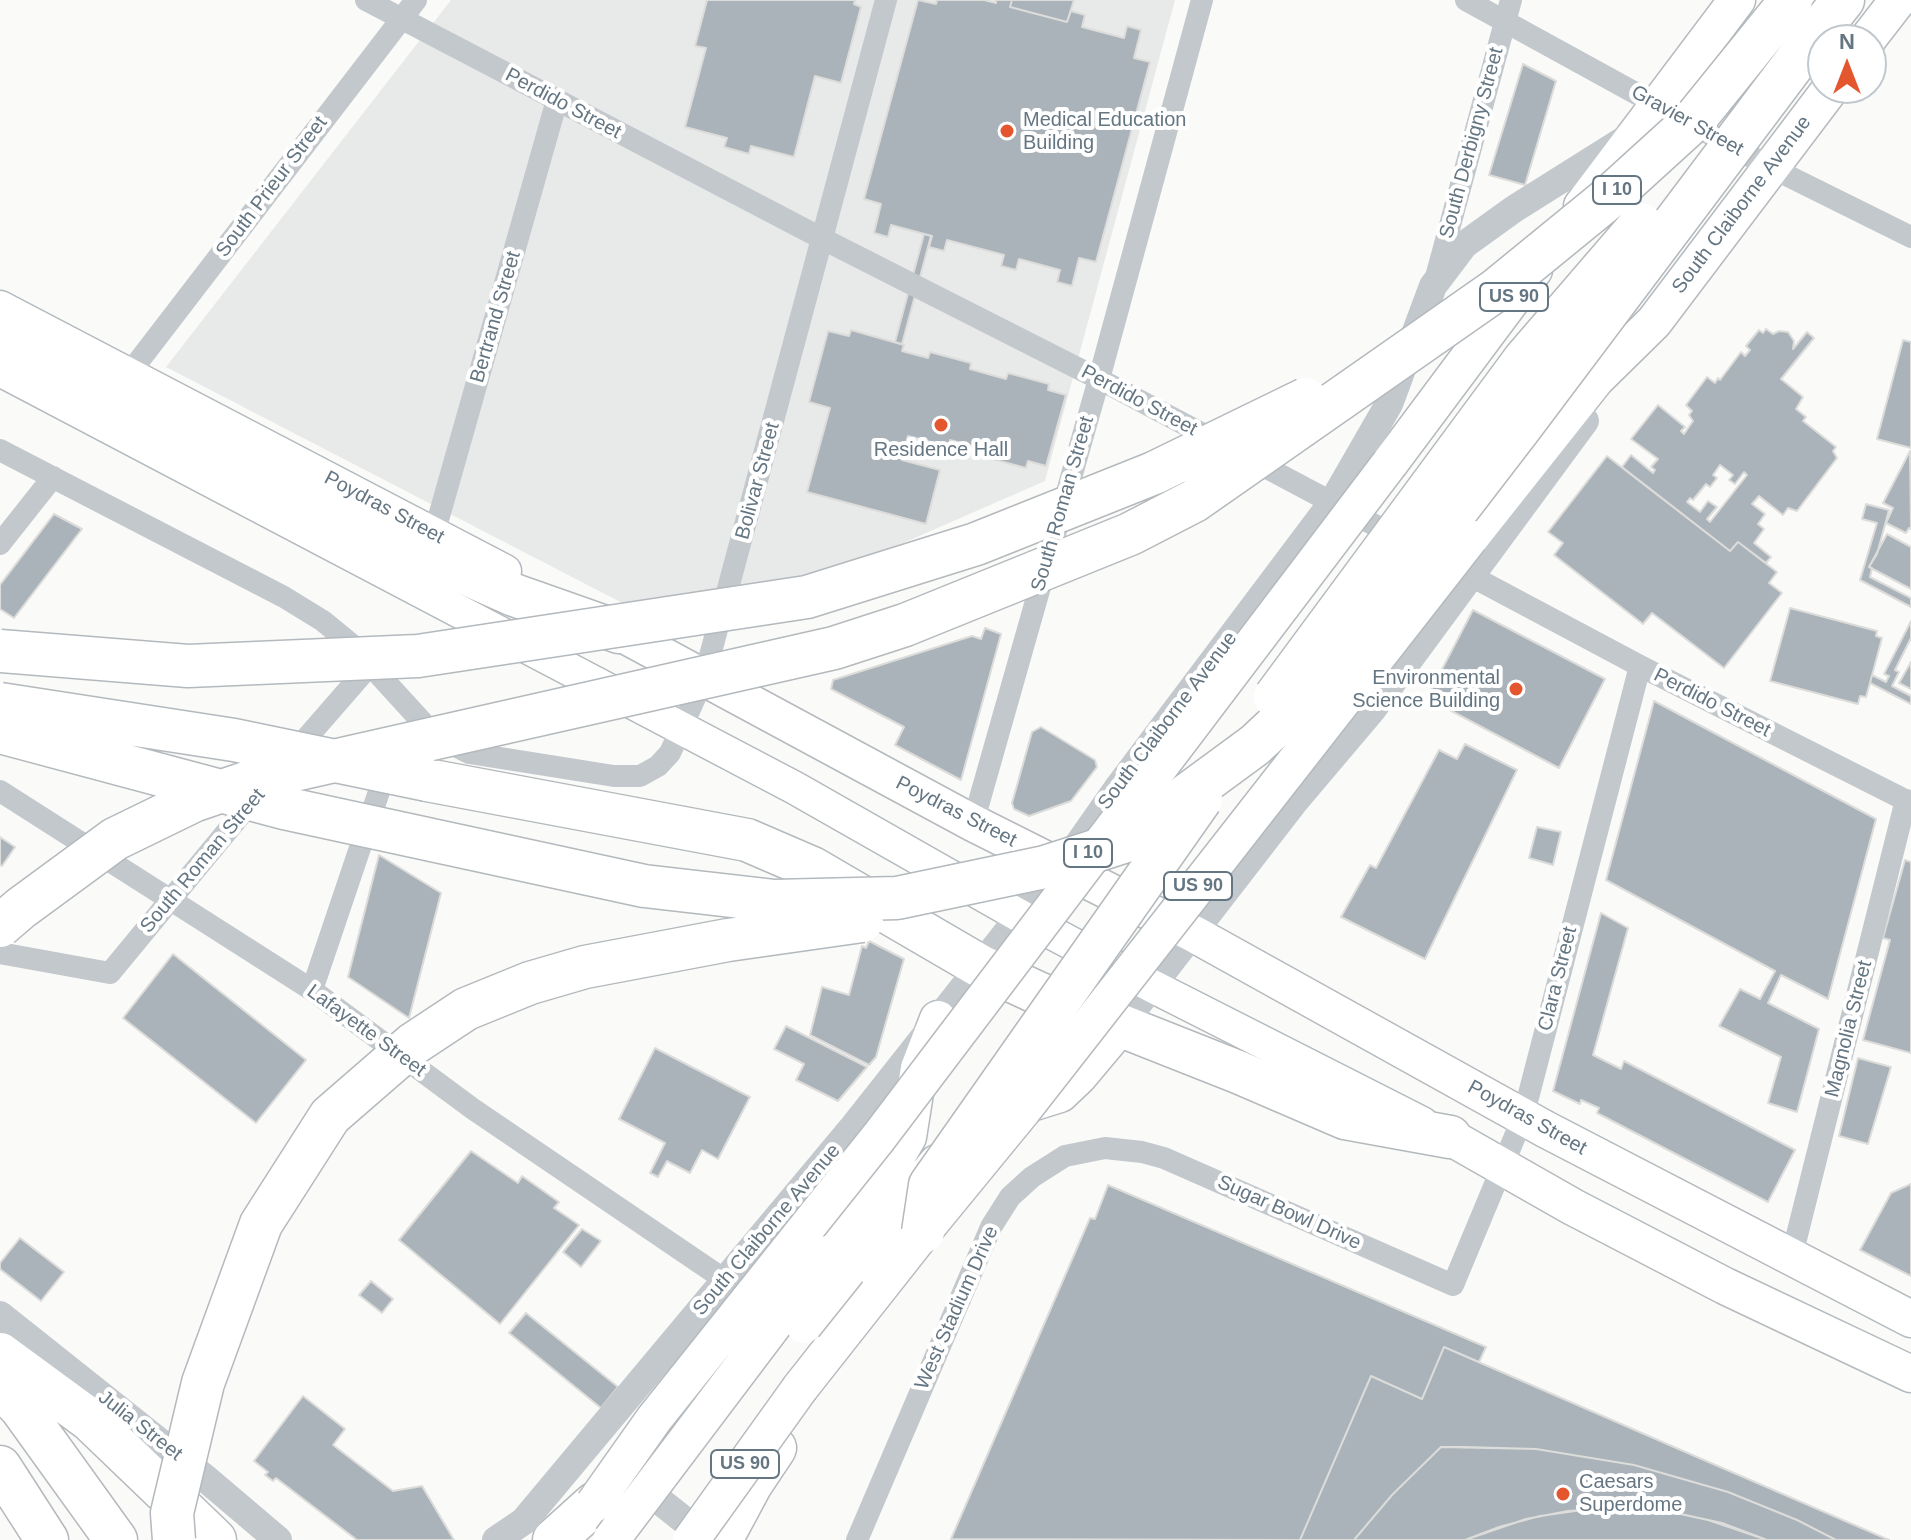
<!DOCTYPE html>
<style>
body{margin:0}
#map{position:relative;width:1911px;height:1540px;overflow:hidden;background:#fafaf8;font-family:Helvetica,sans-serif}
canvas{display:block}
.north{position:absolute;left:1807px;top:24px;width:80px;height:80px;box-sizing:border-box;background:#fff;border:2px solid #c1c8cd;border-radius:50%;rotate:0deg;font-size:22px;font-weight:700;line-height:32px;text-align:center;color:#657683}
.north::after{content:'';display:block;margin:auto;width:28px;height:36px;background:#e4572e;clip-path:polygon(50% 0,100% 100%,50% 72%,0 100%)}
</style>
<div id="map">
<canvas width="1911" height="1540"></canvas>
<div class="north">N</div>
</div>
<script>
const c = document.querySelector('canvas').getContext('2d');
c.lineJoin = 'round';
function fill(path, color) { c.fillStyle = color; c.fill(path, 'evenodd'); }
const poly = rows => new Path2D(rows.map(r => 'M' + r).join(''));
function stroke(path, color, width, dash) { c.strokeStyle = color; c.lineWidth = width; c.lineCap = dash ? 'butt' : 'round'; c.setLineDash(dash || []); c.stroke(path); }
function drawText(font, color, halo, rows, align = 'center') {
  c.font = font + ' Helvetica,sans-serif'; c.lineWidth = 8; c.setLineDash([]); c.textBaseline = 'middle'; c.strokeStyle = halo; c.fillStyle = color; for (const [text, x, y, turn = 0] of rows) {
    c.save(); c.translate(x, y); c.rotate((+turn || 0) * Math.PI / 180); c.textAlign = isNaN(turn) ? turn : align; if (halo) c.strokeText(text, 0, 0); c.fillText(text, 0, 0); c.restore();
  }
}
fill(poly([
 [451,0,1175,0,1045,481,688,637,166,367]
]), '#e8e9e9');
const building = poly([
 [707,0,855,0,854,4,861,7,841,83,815,76,794,157,751,146,749,154,724,147,727,138,685,127,706,48,695,46,707,0],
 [918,0,936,4,937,0,984,0,996,3,996,0,1012,0,1010,7,1067,22,1071,11,1085,15,1082,27,1124,38,1127,26,1141,30,1134,58,1150,62,1096,262,1079,258,1072,286,1057,282,1060,270,1019,259,1016,270,1001,266,1004,255,947,240,944,251,929,247,932,236,891,225,888,237,874,233,881,204,864,199,918,0],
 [1012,0,1074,0,1067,22,1010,7,1012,0],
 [1523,64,1556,81,1525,185,1489,175,1523,64],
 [924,234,931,236,902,344,895,342,924,234],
 [1766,329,1773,334,1779,331,1788,332,1794,341,1793,349,1807,332,1814,338,1781,379,1803,397,1796,409,1806,417,1803,421,1836,447,1833,451,1837,458,1797,511,1788,508,1783,515,1759,496,1752,504,1765,514,1758,524,1764,529,1754,543,1771,557,1766,563,1738,542,1730,551,1622,467,1631,455,1653,473,1655,470,1651,467,1658,459,1631,439,1658,405,1685,427,1681,431,1684,434,1693,421,1689,415,1692,411,1686,405,1707,377,1715,383,1718,378,1720,380,1741,352,1745,356,1750,350,1746,346,1759,330,1763,333,1766,329],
 [1720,465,1733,475,1729,480,1735,484,1744,472,1747,475,1710,522,1707,519,1717,507,1708,501,1700,512,1687,502,1690,498,1693,500,1706,484,1710,487,1717,478,1713,475,1720,465],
 [851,330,904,345,902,351,928,358,930,352,971,363,970,369,1006,379,1008,373,1049,384,1048,390,1066,395,1046,466,1028,461,1026,468,985,457,987,450,950,440,949,447,908,436,902,460,940,470,926,524,807,492,830,408,809,402,828,331,849,336,851,330],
 [1903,340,1911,342,1911,448,1877,439,1903,340],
 [1910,451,1911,529,1909,528,1906,533,1886,523,1893,508,1883,503,1910,451],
 [1607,456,1730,551,1738,542,1777,572,1769,583,1782,593,1724,668,1652,613,1643,624,1554,555,1563,543,1548,532,1607,456],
 [1866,504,1889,510,1877,554,1869,567,1872,568,1870,577,1911,598,1911,607,1860,580,1877,523,1862,519,1866,504],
 [54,514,82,529,14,618,0,609,0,585,54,514],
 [1887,534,1911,547,1911,589,1869,567,1887,534],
 [1790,608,1877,631,1876,636,1882,638,1870,683,1866,697,1860,696,1858,704,1770,681,1790,608],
 [1473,610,1605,679,1559,768,1427,698,1473,610],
 [1911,621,1911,638,1895,670,1899,672,1892,686,1911,696,1911,704,1870,683,1872,675,1886,682,1889,676,1884,674,1911,621],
 [985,628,1001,634,961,780,895,745,904,727,831,689,833,680,972,636,981,639,985,628],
 [1911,662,1911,689,1899,683,1911,662],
 [1654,701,1876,819,1828,999,1781,975,1768,1003,1819,1029,1797,1112,1768,1103,1781,1057,1719,1026,1740,989,1760,999,1775,971,1606,880,1654,701],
 [1041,727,1095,760,1097,767,1071,801,1029,816,1014,809,1012,803,1032,732,1041,727],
 [1465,744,1517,770,1425,959,1341,917,1370,865,1376,868,1439,750,1457,759,1465,744],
 [1537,827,1561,832,1553,865,1529,858,1537,827],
 [0,837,15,847,2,866,0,865,0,837],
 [379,855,441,893,409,1018,348,977,379,855],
 [1905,860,1911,862,1911,1053,1863,1040,1890,940,1883,938,1905,860],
 [1601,913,1628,928,1593,1055,1621,1069,1624,1061,1795,1150,1768,1202,1597,1113,1599,1108,1581,1100,1580,1104,1553,1091,1601,913],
 [869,941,904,959,876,1057,869,1065,810,1035,822,987,849,995,862,946,866,948,869,941],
 [173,954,306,1060,256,1123,123,1018,173,954],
 [786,1026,867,1067,838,1101,796,1080,804,1064,774,1049,786,1026],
 [655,1048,750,1097,718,1159,702,1150,690,1173,667,1161,658,1177,650,1173,665,1143,619,1119,655,1048],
 [1858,1058,1891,1067,1868,1144,1839,1136,1858,1058],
 [471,1151,518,1183,522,1176,559,1202,554,1208,579,1225,500,1324,399,1240,471,1151],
 [1911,1184,1911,1276,1860,1250,1891,1193,1911,1184],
 [1108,1185,1486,1347,1479,1362,1444,1347,1422,1399,1371,1376,1300,1540,951,1539,1090,1218,1095,1219,1108,1185],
 [582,1229,601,1241,581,1267,563,1252,582,1229],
 [20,1238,64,1272,41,1301,0,1269,0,1263,20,1238],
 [371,1281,393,1299,382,1313,359,1295,371,1281],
 [526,1313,618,1387,601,1408,509,1333,526,1313],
 [1444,1347,1697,1457,1889,1540,1836,1540,1797,1520,1728,1492,1634,1465,1536,1449,1464,1447,1441,1447,1392,1495,1354,1540,1300,1540,1371,1376,1422,1399,1444,1347],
 [303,1396,345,1429,333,1445,393,1491,422,1486,454,1540,357,1540,276,1478,273,1481,265,1475,268,1472,254,1461,303,1396],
 [1441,1447,1536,1449,1634,1465,1728,1492,1797,1520,1836,1540,1767,1540,1708,1520,1666,1511,1624,1508,1582,1510,1540,1516,1499,1527,1465,1540,1354,1540,1392,1495,1441,1447],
 [1610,1508,1681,1514,1722,1523,1767,1540,1465,1540,1526,1519,1568,1511,1610,1508]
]);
fill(building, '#aab3b9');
stroke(building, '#dcdcda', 2);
const secondary = poly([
 [0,307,505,571],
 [0,370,795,788,1020,916,1152,986,1422,1123]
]);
const primary = poly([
 [1867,40,1898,0],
 [1582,206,1737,0],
 [1390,463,1534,270],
 [1470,538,1596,379,1654,322,1831,88],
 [621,633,973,823,1194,934,1545,1129,1911,1319],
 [1012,1106,1028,1104,1060,1094,1079,1076,1121,1026],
 [1450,1137,1573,1207,1725,1286,1911,1374],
 [827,1254,879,1187,908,1137,919,1068,938,1019],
 [848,1270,937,1163],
 [800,1388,923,1232]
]);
const motorway = poly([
 [1820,29,1843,0],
 [0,336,431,558,514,595,619,632],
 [427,780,747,840,812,868,980,966,1038,993,1238,1072,1345,1118,1450,1137],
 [0,1354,90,1420,215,1540],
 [0,1386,21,1408,116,1540],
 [0,1467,47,1540],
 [554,1540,594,1504],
 [721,1540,751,1484,775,1448]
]);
stroke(secondary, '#b3babf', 35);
stroke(primary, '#b5babe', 39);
stroke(motorway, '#b4b9bd', 45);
stroke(poly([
 [366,0,823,239,1099,379,1401,539],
 [1466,0,1770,167,1911,237],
 [1436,277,1511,0],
 [128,375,416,0],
 [0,450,284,597,323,621,351,644,435,736,469,753,614,776,640,776,658,766,670,753,704,678,886,0],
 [434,534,557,100],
 [0,544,53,477],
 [1456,568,1640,666,1911,803],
 [290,757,370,665],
 [0,791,312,990,473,1109,725,1280],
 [973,823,1099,379,1202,0],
 [0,953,110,973,257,795],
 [312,990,388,765],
 [1791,1259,1906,800],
 [857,1540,991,1227,1010,1197,1032,1177,1065,1156,1105,1148,1142,1152,1164,1158,1453,1285,1523,1117,1640,666]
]), '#c3c8cc', 22);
stroke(poly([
 [1121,1026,1295,801,1372,710,1585,421],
 [0,1315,205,1478,278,1540],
 [631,1478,709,1540],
 [496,1540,524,1521,854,1126,1020,916,1063,866,1117,789,1332,503,1389,404,1433,286,1464,245,1514,209,1627,138]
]), '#c3c8cc', 28);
stroke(secondary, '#fff', 32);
stroke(primary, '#fff', 36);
stroke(motorway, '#fff', 42);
const primaryBridge = poly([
 [923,1232,1023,1110,1470,538],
 [804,1325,848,1270],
 [594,1504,654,1419,879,1137,1390,463],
 [611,1540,827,1254],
 [691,1540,800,1388]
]);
const motorwayBridge = poly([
 [0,651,188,666,418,656,807,597,976,544,1154,473,1306,399],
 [1275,697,1524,360,1641,224],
 [0,704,234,740,427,780],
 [0,732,284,808,644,886,775,901,897,898,1045,867,1123,842,1255,745,1316,688,1384,605,1520,428,1820,29],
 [0,926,21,908,115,839,193,801,263,777,834,648,905,625,1130,534,1194,501,1496,290,1605,201,1694,120,1791,0],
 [923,1232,930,1185,1201,799],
 [174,1540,172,1513,203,1383,261,1224,330,1116,413,1044,466,1009,530,983,585,967,728,940,862,921]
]);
stroke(primaryBridge, '#b5babe', 39, []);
stroke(motorwayBridge, '#b4b9bd', 45, []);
stroke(primaryBridge, '#fff', 36);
stroke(motorwayBridge, '#fff', 42);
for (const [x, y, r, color] of [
 [1007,131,8,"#e4572e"],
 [941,425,8,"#e4572e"],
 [1516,689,8,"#e4572e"],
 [1563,1494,8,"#e4572e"]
]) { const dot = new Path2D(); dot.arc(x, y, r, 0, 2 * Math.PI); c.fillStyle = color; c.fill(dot); stroke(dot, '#fff', 3); }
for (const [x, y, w] of [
 [1617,190,48],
 [1514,297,68],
 [1088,853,48],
 [1198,886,68],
 [745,1464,68]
]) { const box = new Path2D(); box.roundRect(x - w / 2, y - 14, w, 28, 6); c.fillStyle = '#fff'; c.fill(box); stroke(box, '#657683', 2); }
drawText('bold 18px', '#657683', null, [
 ["I 10",1617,190],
 ["US 90",1514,297],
 ["I 10",1088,853],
 ["US 90",1198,886],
 ["US 90",745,1464]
]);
drawText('20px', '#657683', '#fff', [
 ["Perdido Street",563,104,28],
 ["Gravier Street",1687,121,29],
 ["South Derbigny Street",1472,143,-75],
 ["South Prieur Street",272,187,-53],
 ["South Claiborne Avenue",1742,205,-53],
 ["Bertrand Street",496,317,-74],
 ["Perdido Street",1139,401,28],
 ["Bolivar Street",758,481,-75],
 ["South Roman Street",1063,504,-74],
 ["Poydras Street",384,508,28],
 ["Perdido Street",1712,703,27],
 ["South Claiborne Avenue",1168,721,-53],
 ["Poydras Street",956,812,27],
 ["South Roman Street",203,861,-50],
 ["Clara Street",1558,979,-76],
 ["Magnolia Street",1849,1029,-76],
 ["Lafayette Street",366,1031,36],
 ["Poydras Street",1527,1118,29],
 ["Sugar Bowl Drive",1289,1213,24],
 ["South Claiborne Avenue",767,1230,-50],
 ["West Stadium Drive",957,1308,-66],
 ["Julia Street",140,1426,38]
]);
drawText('20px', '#657683', '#fff', [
 ["Medical Education",1023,120],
 ["Building",1023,143],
 ["Residence Hall",941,450,"center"],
 ["Environmental",1500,678,"right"],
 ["Science Building",1500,701,"right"],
 ["Caesars",1579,1482],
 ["Superdome",1579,1505]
], 'left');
</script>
